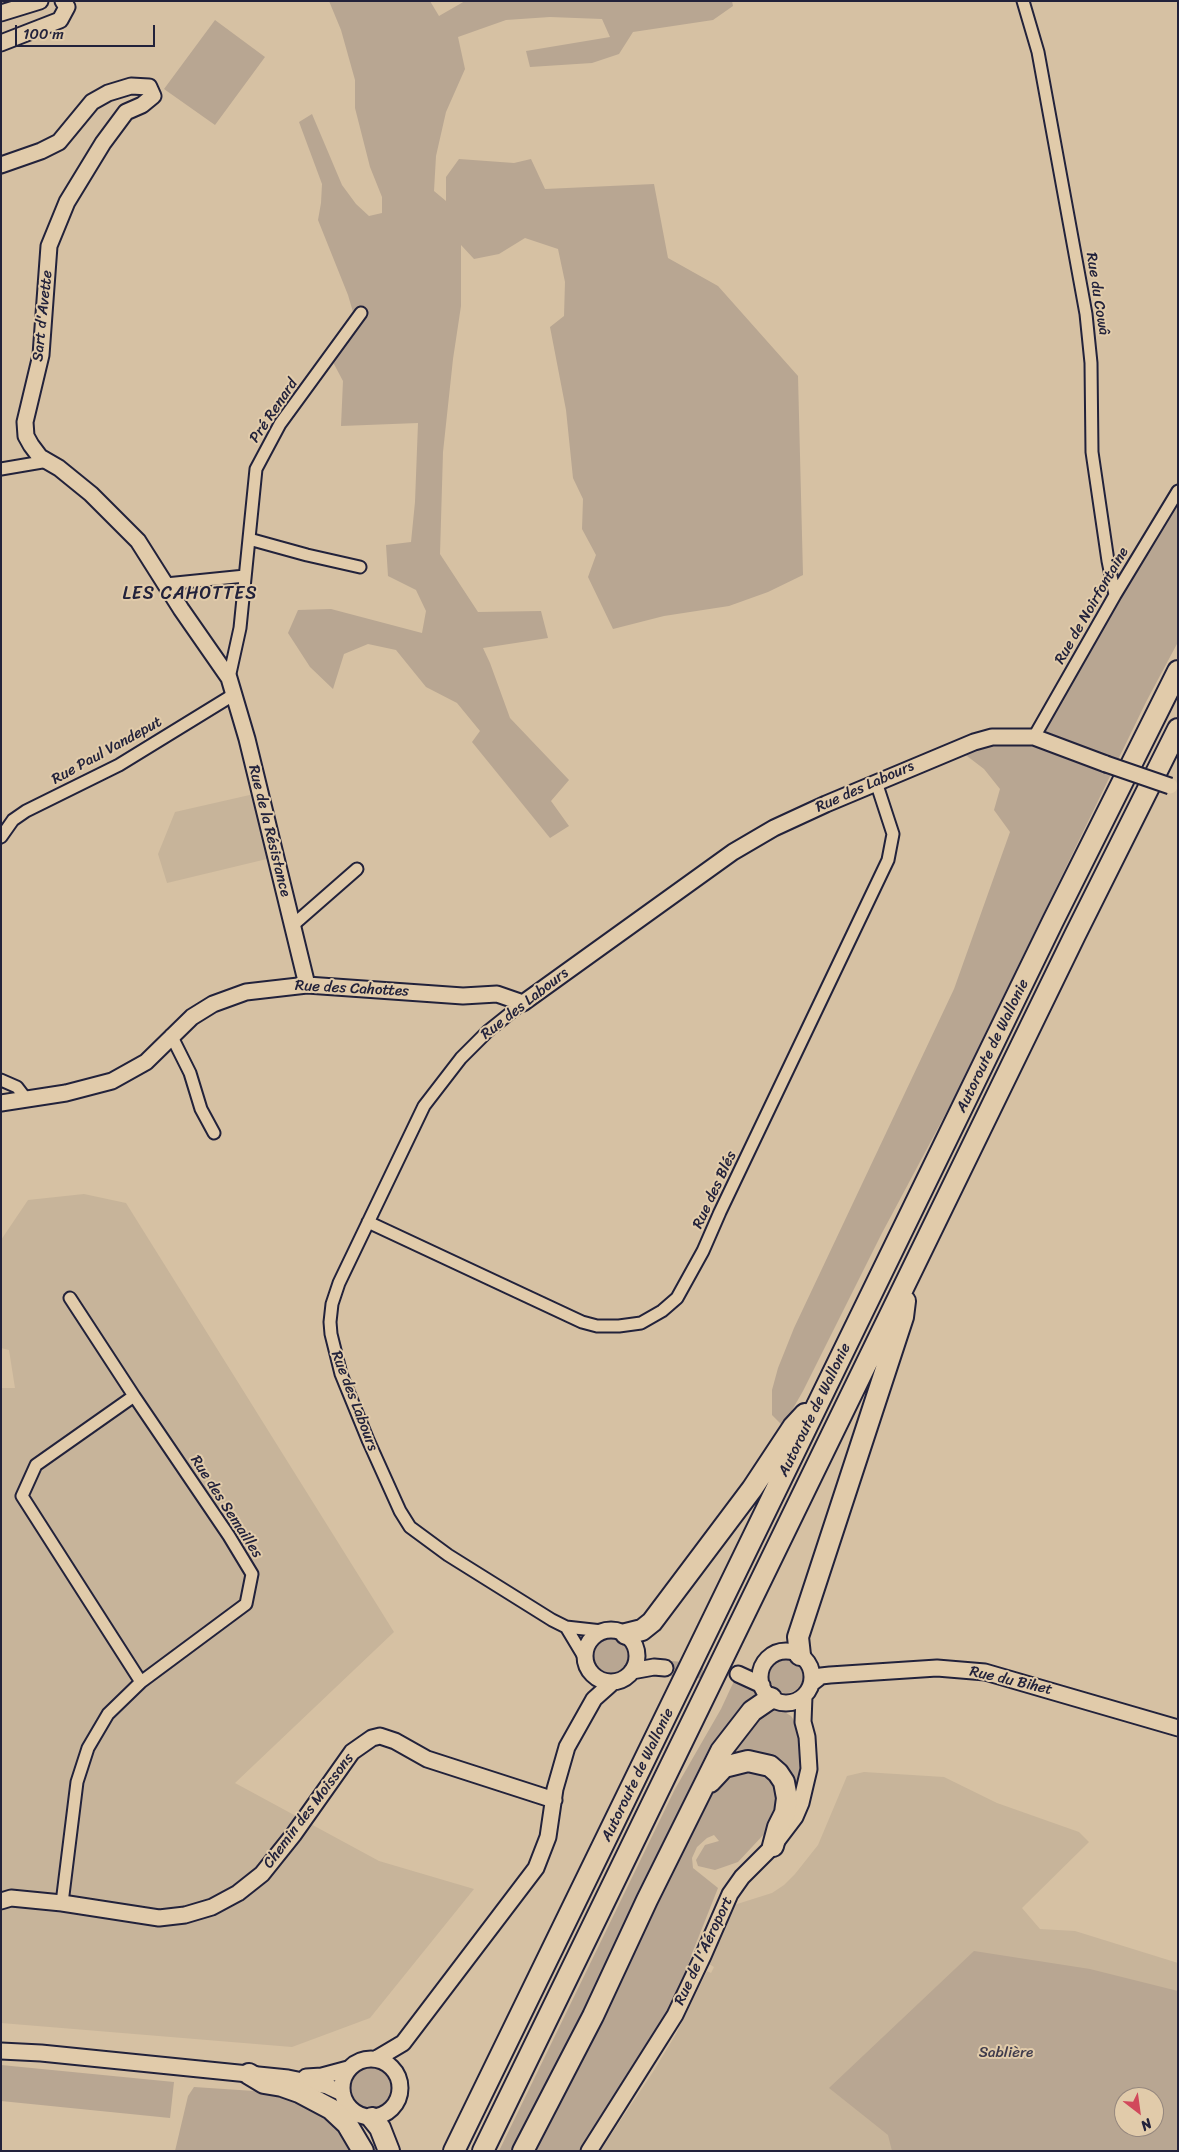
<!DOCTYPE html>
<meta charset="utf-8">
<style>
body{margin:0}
#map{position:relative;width:1179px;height:2152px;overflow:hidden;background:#d6c1a3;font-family:Sriracha,sans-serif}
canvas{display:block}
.frame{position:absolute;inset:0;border:2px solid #22223b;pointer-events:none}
.north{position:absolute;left:1114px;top:2087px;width:50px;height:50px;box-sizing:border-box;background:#e1cbaa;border:1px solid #95877e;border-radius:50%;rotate:150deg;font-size:14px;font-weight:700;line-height:20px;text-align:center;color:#22223b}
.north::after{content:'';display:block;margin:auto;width:18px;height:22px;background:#d1495b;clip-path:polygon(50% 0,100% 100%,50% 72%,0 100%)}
.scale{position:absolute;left:15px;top:25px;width:140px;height:22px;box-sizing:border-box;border:2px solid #22223b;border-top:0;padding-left:6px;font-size:15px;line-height:18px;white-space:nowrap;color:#22223b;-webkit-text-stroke:4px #e1cbaa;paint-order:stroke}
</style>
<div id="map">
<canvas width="1179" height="2152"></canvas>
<div class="frame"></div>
<div class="north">N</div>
<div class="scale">100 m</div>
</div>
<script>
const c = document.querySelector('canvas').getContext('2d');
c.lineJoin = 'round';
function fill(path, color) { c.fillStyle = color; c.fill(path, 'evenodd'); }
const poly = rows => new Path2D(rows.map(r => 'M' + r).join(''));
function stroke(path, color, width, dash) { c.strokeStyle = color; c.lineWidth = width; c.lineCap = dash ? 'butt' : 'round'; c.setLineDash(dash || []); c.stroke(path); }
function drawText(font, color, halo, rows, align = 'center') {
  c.font = font + ' Sriracha,sans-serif'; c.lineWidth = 4; c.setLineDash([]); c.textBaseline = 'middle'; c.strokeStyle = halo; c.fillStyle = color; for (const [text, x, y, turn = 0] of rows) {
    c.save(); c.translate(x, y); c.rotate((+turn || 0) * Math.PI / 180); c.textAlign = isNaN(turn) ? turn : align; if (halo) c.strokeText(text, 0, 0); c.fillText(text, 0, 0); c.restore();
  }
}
fill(poly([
 [254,794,271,858,167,883,158,854,175,812],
 [84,1194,126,1203,394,1632,235,1783,379,1861,474,1889,370,2018,292,2047,1,2023,1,1388,15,1388,9,1350,1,1348,1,1240,28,1200],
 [864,1772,944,1777,997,1803,1079,1832,1089,1842,1022,1908,1040,1929,1075,1931,1178,1963,1178,2151,600,2151,653,2072,676,2034,707,1971,711,1973,714,1967,709,1964,734,1905,772,1893,784,1885,795,1874,818,1845,847,1776],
 [1124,2097,1154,2097,1154,2127,1124,2127]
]), '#c7b49a');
fill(poly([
 [329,1,430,1,439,16,465,1,732,1,733,6,713,20,633,32,619,54,592,63,530,67,526,51,610,37,602,19,550,17,506,20,458,37,465,69,446,112,436,156,434,191,446,201,446,177,459,159,514,163,531,159,545,189,654,184,668,258,718,286,798,376,803,575,768,592,729,606,664,616,613,629,588,577,596,555,582,529,583,499,573,478,566,410,550,327,564,316,565,282,558,249,525,238,499,254,474,259,461,245,461,306,453,359,443,452,440,554,478,612,541,611,548,638,483,648,490,663,510,718,569,780,551,801,569,826,550,838,472,742,480,731,457,703,426,687,396,650,368,644,344,654,333,689,310,667,288,633,298,610,331,609,422,633,426,611,416,590,388,576,386,545,411,542,415,502,418,423,341,426,343,381,327,351,345,330,353,312,348,295,318,220,321,203,322,184,299,122,312,114,342,185,356,204,369,216,382,213,382,197,370,167,355,108,355,80,341,30],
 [215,20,265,57,215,125,164,89],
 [1178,503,1178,642,1146,702,954,1098,882,1233,803,1391,783,1426,772,1415,772,1390,778,1368,794,1328,954,989,1010,832,994,810,1000,789,984,769,950,743,986,731,1044,730,1117,603],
 '592 1656a18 18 0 1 1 36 0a18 18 0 1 1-36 0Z',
 '769 1676a17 17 0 1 1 34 0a17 17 0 1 1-34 0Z',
 [734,1681,753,1688,759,1695,519,2151,499,2151,675,1789,721,1709],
 [768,1710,783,1711,791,1716,797,1725,802,1743,803,1761,801,1781,794,1801,786,1776,725,1760,756,1718],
 [736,1768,769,1772,783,1800,766,1832,738,1862,715,1870,698,1866,696,1860,705,1845,719,1841,714,1835,707,1838,697,1847,692,1858,693,1868,718,1888,693,1951,679,1991,639,2061,580,2151,532,2151,691,1833,720,1780],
 [974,1951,1090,1969,1178,1991,1178,2151,892,2151,888,2135,829,2088],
 [1124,2097,1154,2097,1154,2127,1124,2127],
 '348 2086a22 22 0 1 1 44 0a22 22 0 1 1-44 0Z',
 [1,2065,174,2082,170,2118,1,2101],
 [194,2087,254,2091,309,2099,359,2151,175,2151,188,2096]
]), '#b8a692');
stroke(poly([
 [665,1668,738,1674]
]), '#b2a18e', 15, [15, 8]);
const street = poly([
 [1023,1,1038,52,1086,314,1091,363,1092,452,1108,561,1115,595],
 [1,469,48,461],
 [249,539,307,555,360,567],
 [166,584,245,576],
 [229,678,240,628,256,469,280,424,361,313],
 [1034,737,1115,595,1178,491],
 [1,837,13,820,26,811,119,765,233,695],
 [293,925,357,869],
 [523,1003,488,1031,461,1058,424,1106,339,1283,332,1304,330,1322,331,1334,341,1374,368,1440,400,1511,410,1527,448,1555,552,1620,566,1627,602,1631],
 [171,1035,190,1073,201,1109,214,1133],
 [1,1080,17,1087,27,1100],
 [368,1222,582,1322,597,1326,619,1326,641,1323,662,1311,677,1298,703,1251,720,1212,888,860,893,834,876,782],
 [70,1298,134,1396],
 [566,1627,584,1657],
 [62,1903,77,1782,88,1748,108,1714,141,1682,246,1604,252,1574,229,1536,134,1396,36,1465,22,1496,141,1682]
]);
const secondary = poly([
 [1,13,40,1],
 [1,43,60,20,67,7,63,1],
 [1,165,41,151,59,142,92,102,108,93,131,86,149,87,153,96,142,105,126,112,103,143,67,202,49,246,41,355,25,422,26,436,31,445,40,457,59,468,91,494,138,541,181,609,229,678,247,739,307,985],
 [1,1103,66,1093,112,1081,146,1062,192,1017,213,1004,246,992,307,985,463,996,497,994,523,1003,733,852,774,828,826,804,974,742,992,737,1034,737,1106,764],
 '585 1656a26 26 0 1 1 52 0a26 26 0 1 1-52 0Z',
 '760 1677a26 26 0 1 1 52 0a26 26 0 1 1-52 0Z',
 [632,1671,654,1667,665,1668],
 [738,1674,762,1685],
 [812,1683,821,1676,830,1675,937,1668,985,1672,1178,1728],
 [1,1901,11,1898,62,1903,159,1918,185,1915,212,1907,238,1893,262,1874,294,1834,352,1752,372,1738,380,1736,395,1741,427,1759,554,1800],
 [1,2051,41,2053,288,2078,327,2086,342,2093],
 '342 2088a29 29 0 1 1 58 0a29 29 0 1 1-58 0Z',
 [376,2059,403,2043,536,1868,548,1837,555,1789,567,1747,594,1699,612,1683],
 [306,2077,322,2076,348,2069],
 [589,2151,675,2015,703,1956,730,1894,742,1877,773,1846,795,1817,801,1803,809,1769,807,1737,803,1722,804,1696]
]);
const highway = poly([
 [626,1634,642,1630,652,1622,752,1489,793,1427,805,1414],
 [800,1655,798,1637,903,1317,905,1301],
 [710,1782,724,1767,748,1761,770,1766,778,1773,784,1782,787,1798,785,1813,778,1827,773,1846],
 [249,2074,264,2083,282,2086,299,2092,331,2109,347,2124,363,2151],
 [372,2118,380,2128,389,2151],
 [454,2151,1053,921,1178,671],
 [483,2151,1075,935,1178,729],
 [523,2151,593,2016,647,1900,721,1751,752,1711,771,1698]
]);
stroke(street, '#22223b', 15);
stroke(secondary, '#22223b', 19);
stroke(highway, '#22223b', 24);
stroke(street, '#e1cbaa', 11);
stroke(secondary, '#e1cbaa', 15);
stroke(highway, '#e1cbaa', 20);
const secondaryBridge = poly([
 [1106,764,1170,786]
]);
stroke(secondaryBridge, '#22223b', 19, []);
stroke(secondaryBridge, '#e1cbaa', 15);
drawText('15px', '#22223b', '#e1cbaa', [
 ["Rue du Cowâ",1097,294,81],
 ["Sart d'Avette",43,316,-84],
 ["Pré Renard",274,411,-56],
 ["Rue de Noirfontaine",1092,606,-60],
 ["Rue Paul Vandeput",107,751,-29],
 ["Rue des Labours",865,787,-24],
 ["Rue de la Résistance",269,831,76],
 ["Rue des Cahottes",352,989,3],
 ["Rue des Labours",525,1004,-38],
 ["Autoroute de Wallonie",993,1046,-64],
 ["Rue des Blés",715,1190,-65],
 ["Rue des Labours",354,1401,69],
 ["Autoroute de Wallonie",815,1410,-64],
 ["Rue des Semailles",226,1507,57],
 ["Rue du Bihet",1011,1681,13],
 ["Autoroute de Wallonie",638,1775,-64],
 ["Chemin des Moissons",309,1811,-53],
 ["Rue de l'Aéroport",704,1951,-65]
]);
drawText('15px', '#403c4c', '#e1cbaa', [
 ["Sablière",1006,2053]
]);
c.letterSpacing = '1px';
drawText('18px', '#22223b', '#e1cbaa', [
 ["LES CAHOTTES",190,594]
]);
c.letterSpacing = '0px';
</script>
